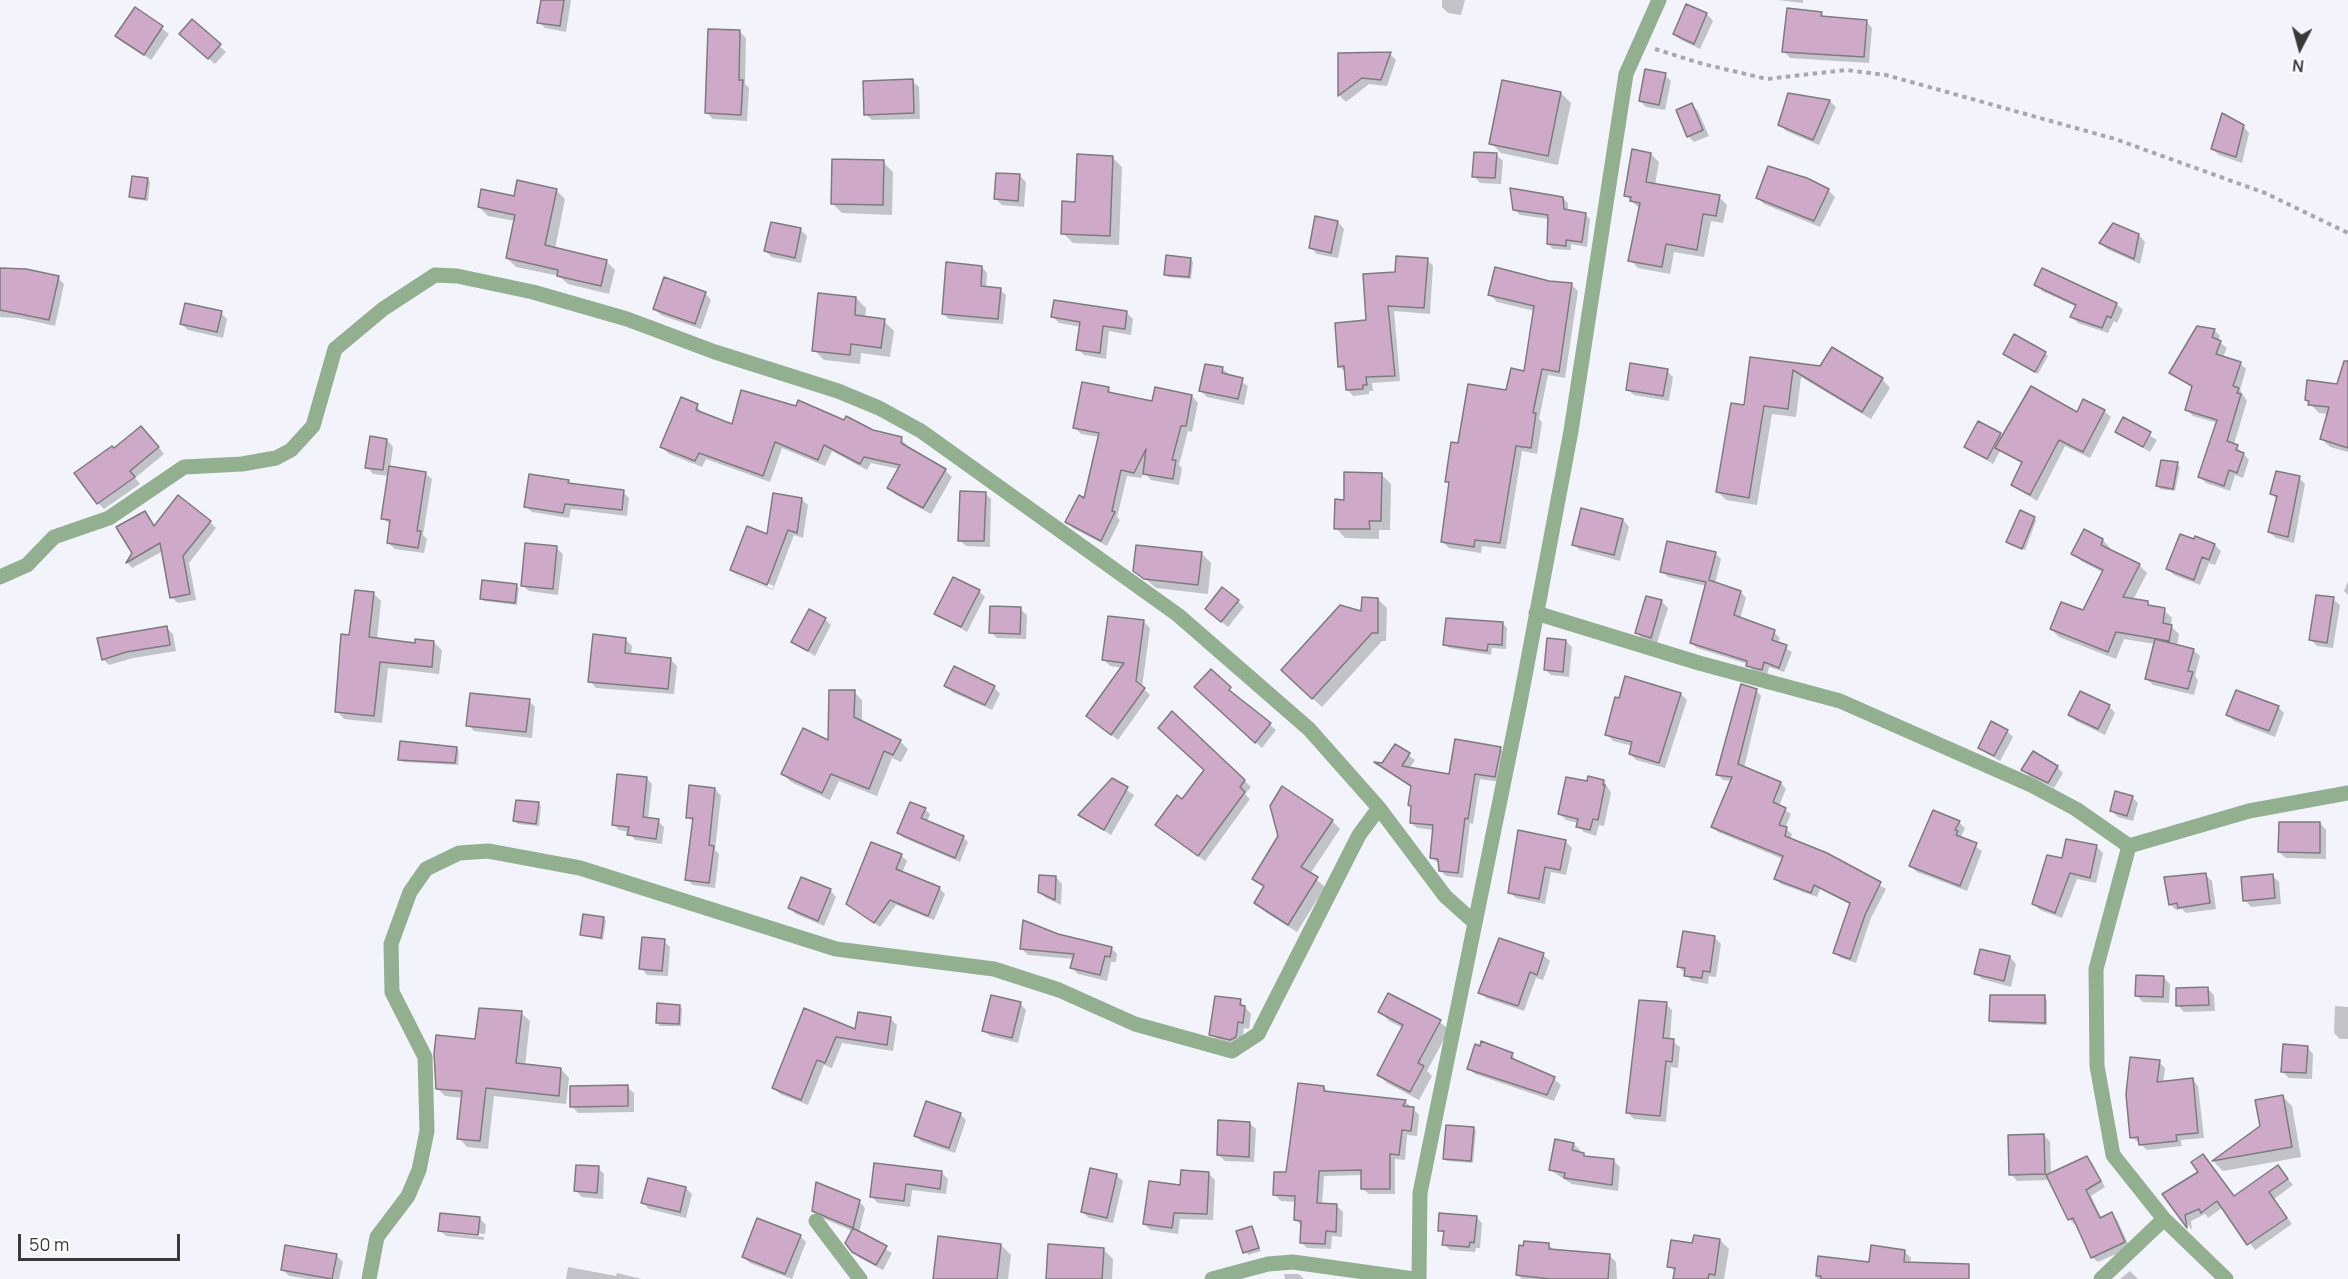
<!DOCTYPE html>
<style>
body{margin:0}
#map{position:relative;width:2348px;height:1279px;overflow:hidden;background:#f3f4fb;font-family:Manrope,sans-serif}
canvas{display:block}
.north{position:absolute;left:2270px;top:18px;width:60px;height:60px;-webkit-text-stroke:4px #fff;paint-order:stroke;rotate:186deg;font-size:16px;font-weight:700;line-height:24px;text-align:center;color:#39393c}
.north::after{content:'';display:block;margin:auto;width:21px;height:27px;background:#39393c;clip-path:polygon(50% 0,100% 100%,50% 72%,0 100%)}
.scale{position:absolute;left:18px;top:1234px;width:162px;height:27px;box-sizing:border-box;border:3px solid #39393c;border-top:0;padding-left:8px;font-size:18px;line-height:21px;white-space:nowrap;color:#39393c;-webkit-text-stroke:4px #fff;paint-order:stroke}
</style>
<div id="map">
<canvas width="2348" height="1279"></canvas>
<div class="north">N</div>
<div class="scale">50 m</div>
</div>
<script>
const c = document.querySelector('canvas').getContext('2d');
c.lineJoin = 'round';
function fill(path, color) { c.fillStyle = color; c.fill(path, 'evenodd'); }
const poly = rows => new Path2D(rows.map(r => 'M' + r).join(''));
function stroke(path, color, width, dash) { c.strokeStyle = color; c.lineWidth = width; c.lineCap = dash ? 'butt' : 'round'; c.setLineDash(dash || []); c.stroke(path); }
fill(poly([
 [542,0,571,0,566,32,545,28,539,22],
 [1442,0,1465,0,1461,15,1448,13,1442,7],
 [1778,0,1803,0,1803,3],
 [1687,6,1707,14,1713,21,1700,49,1681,40,1674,34],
 [136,9,169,34,151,60,117,36],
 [1821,13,1826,18,1866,21,1872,28,1869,63,1790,58,1784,51],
 [192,21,226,52,215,64,187,40],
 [739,31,746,38,745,84,749,88,747,121,713,119,707,113],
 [1339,54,1390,54,1396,60,1387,86,1369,84,1346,102,1340,96],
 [1665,75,1671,81,1665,110,1646,107,1640,101],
 [912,81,919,87,920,119,872,120,866,114],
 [1503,82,1561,93,1571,103,1558,165,1501,153,1491,143],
 [1789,95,1830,101,1836,107,1819,145,1786,131,1780,124],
 [1692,105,1698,111,1709,136,1694,142,1688,136],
 [2243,126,2249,133,2242,163,2219,155,2212,149],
 [1651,154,1659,162,1655,185,1719,197,1727,205,1723,223,1711,221,1704,257,1674,252,1670,274,1638,268,1630,260,1640,209,1625,195],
 [1496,155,1503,161,1501,184,1480,183,1474,176],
 [1112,157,1122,167,1119,245,1073,243,1063,233,1077,203],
 [883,162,893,172,892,215,842,213,832,203],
 [1020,176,1026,182,1024,207,1002,205,995,198],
 [148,179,150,182,148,201,133,199,130,196],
 [556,190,565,199,555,249,606,261,615,270,609,294,568,284,559,276,516,267,507,258,515,221,488,216,479,207],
 [1828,190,1835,197,1820,227,1764,204,1758,198],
 [1563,198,1568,203,1568,211,1585,214,1590,219,1587,247,1571,244,1571,250,1553,249,1548,244,1549,219,1520,215,1515,210],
 [1338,222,1344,229,1338,258,1317,254,1310,247],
 [772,224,801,230,807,236,801,263,772,257,765,251],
 [2139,235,2145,242,2140,264,2107,249,2101,243],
 [1190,259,1193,262,1191,279,1168,277,1165,274],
 [1427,259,1433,266,1430,314,1394,311,1400,381,1372,383,1373,391,1369,391,1369,394,1353,396,1347,389,1346,373,1339,366,1397,273],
 [982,267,987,273,986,288,1000,290,1006,295,1003,324,949,319,943,314],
 [0,269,58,278,64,284,55,326,19,318,0,317],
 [2043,270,2117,304,2123,310,2117,323,2114,321,2108,333,2078,323,2072,317,2077,307,2042,291,2036,285],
 [1549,282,1571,284,1578,291,1565,378,1548,375,1539,419,1542,422,1537,454,1522,451,1506,549,1482,546,1481,553,1449,548,1442,541,1451,485,1446,481,1460,445,1525,373,1535,311,1497,302,1490,295],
 [705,293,711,300,701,329,661,315,654,309],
 [856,298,866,308,865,318,884,321,894,331,890,357,861,353,860,364,824,360,814,350],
 [221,313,227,319,223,338,188,330,181,324],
 [1127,313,1133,319,1131,335,1109,331,1106,359,1084,355,1078,349,1081,327,1059,323,1053,317],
 [2214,330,2220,336,2218,341,2227,348,2223,357,2240,363,2246,369,2240,390,2247,401,2234,444,2249,460,2243,478,2235,475,2230,491,2206,483,2200,477,2218,423,2193,416,2187,410,2193,388,2171,373],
 [2045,353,2048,356,2038,374,2007,356],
 [1752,358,1882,379,1890,388,1871,419,1801,377,1796,417,1772,414,1757,505,1726,500,1718,492,1745,406],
 [1222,369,1248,386,1244,405,1207,397,1201,391],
 [1667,371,1673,377,1669,401,1634,395,1627,389],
 [1108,389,1114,395,1153,403,1192,396,1198,403,1192,432,1188,431,1179,465,1182,468,1179,485,1151,480,1144,472,1141,478,1127,476,1117,517,1120,520,1107,546,1073,528,1067,522,1085,500,1099,437,1081,434,1074,427],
 [2306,400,2348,400,2348,452,2330,447,2321,438,2329,414,2319,413],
 [697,406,703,415,733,426,872,432,901,439,908,446,908,449,945,470,952,477,931,514,896,495,889,488,899,469,871,463,867,470,832,451,825,466,782,448,770,482,706,459,702,467,669,454,662,447],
 [2104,411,2111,417,2090,458,2065,446,2037,501,2012,485,2023,464,2000,451,1993,464,1966,447,2000,434,2003,437,2077,414],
 [2123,419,2157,440,2150,452,2116,432],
 [148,434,164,454,135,478,140,484,104,509,98,503,114,450],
 [387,440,393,447,390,468,425,473,432,479,423,535,427,539,424,553,395,549,388,543,391,525,382,518,389,476,373,474,367,467],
 [2177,464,2180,467,2175,491,2160,489,2158,486],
 [1381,474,1391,484,1390,530,1379,530,1379,539,1345,538,1336,528,1345,501],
 [2299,478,2305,484,2294,543,2276,538,2269,532,2277,500,2272,494],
 [568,482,572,485,623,492,629,498,627,516,571,509,569,518,532,512,525,506],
 [985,493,991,499,990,547,966,546,960,540],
 [801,499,808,505,803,538,794,535,773,590,738,576,732,570],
 [737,572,774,586,773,589,737,575],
 [145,513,155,526,210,522,216,528,189,563,196,600,178,603,171,597,163,551,132,568,127,562,134,553],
 [2034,518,2036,521,2025,550,2011,545,2008,542],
 [1623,520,1629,527,1620,561,1580,550,1573,544],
 [2103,540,2110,548,2109,551,2139,565,2147,573,2133,600,2164,610,2172,618,2171,626,2179,634,2177,646,2193,650,2200,656,2195,676,2198,680,2194,695,2153,685,2146,678,2155,644,2124,639,2116,659,2059,637,2051,629,2083,612,2104,573,2081,561,2073,553],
 [2215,545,2221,551,2215,565,2209,563,2200,585,2174,575,2168,569],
 [556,548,563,554,558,595,529,591,522,585],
 [1201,553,1211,563,1208,594,1156,588,1135,570],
 [1715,553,1721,559,1715,584,1741,592,1746,598,1740,619,1774,632,1780,638,1778,643,1792,652,1784,672,1769,667,1767,675,1753,671,1748,664,1697,648,1691,643,1706,586,1668,577,1662,571],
 [2348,581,2348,595,2344,591],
 [516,586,519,588,517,605,484,601,481,598],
 [979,591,985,597,967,632,936,613],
 [374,594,381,601,377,640,416,645,434,643,442,650,439,674,388,668,382,723,344,719,337,711,350,637],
 [1378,599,1387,608,1386,641,1382,641,1322,707,1292,679],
 [2333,599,2340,605,2333,648,2317,646,2311,640],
 [1238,601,1244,607,1228,627,1213,615],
 [1662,602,1668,608,1657,643,1643,639,1637,633],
 [1020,609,1027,615,1026,639,997,638,990,632],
 [825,619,831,625,815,656,793,642],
 [1144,622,1150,628,1142,687,1150,695,1118,740,1088,716,1123,668,1110,666,1104,660],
 [1503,624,1507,628,1506,649,1492,648,1491,655,1449,648,1445,644],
 [167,628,173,634,176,651,133,658,109,665,103,659],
 [625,639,632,646,631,655,670,659,677,666,674,694,596,688,590,681],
 [1566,641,1572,647,1569,677,1551,675,1545,669],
 [1211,671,1235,696,1276,730,1262,748,1202,693],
 [946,685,994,687,1000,694,992,710,952,692],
 [1756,690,1761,696,1744,768,1781,783,1786,789,1779,806,1791,814,1785,828,1792,834,1790,840,1826,854,1886,889,1870,920,1856,963,1841,958,1835,953,1851,905,1820,889,1817,897,1781,884,1776,879,1783,859,1718,832,1713,827,1732,781,1723,780,1717,774],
 [854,692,862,700,862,722,900,741,908,749,901,762,892,758,877,796,839,781,830,800,791,782,783,774,830,742],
 [1681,694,1687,700,1665,768,1636,760,1630,754,1632,746,1613,741,1607,734],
 [529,701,535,707,532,738,474,731,468,725],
 [2109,706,2115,713,2105,735,2076,721,2070,715],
 [2278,707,2284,713,2275,737,2234,721,2228,715],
 [1173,714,1251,787,1245,794,1250,799,1205,861,1163,831,1206,770],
 [2007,731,2013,737,2000,761,1979,748],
 [1396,746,1415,760,1409,769,1450,776,1500,749,1506,754,1500,782,1480,779,1473,824,1470,823,1463,878,1446,876,1440,870,1440,864,1431,858,1434,830,1417,828,1411,823,1412,808,1410,805,1413,788,1378,764,1382,765],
 [456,748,459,751,458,765,403,762,400,759],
 [2057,767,2063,773,2054,788,2029,776,2023,770],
 [646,778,652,784,648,819,658,821,664,827,662,844,635,840,629,832,619,830,613,824],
 [1112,780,1134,795,1111,835,1080,815],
 [1604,781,1611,793,1604,826,1599,825,1596,836,1584,832,1578,826,1578,823,1566,820,1560,814,1588,783],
 [715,789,721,796,715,850,719,854,715,888,693,885,686,879,694,823,688,817],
 [2132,797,2138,803,2133,821,2118,817,2112,811],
 [538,804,541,806,539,826,518,824,515,821],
 [925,809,930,814,927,822,963,837,968,842,960,862,904,838,899,833],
 [1332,821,1340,829,1310,874,1325,887,1297,932,1264,911,1256,903,1265,888,1254,879],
 [1959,822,1965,828,1961,837,1982,851,1967,891,1917,872,1911,866],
 [2320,823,2326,830,2326,859,2286,858,2279,852],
 [1565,841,1572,848,1566,875,1551,872,1545,904,1516,898,1510,892],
 [2096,846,2103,853,2096,883,2077,879,2062,918,2040,910,2034,904,2063,860],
 [901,855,907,861,902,873,939,888,945,894,934,920,896,905,880,927,854,909],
 [2205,875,2212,881,2216,909,2186,913,2182,909,2176,910,2170,904],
 [2272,875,2279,882,2281,904,2251,907,2245,900],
 [1056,877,1062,884,1061,905,1046,898,1039,892],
 [830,890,836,897,824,926,796,914,790,908],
 [603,919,606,921,603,940,582,935],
 [1057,936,1111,948,1117,954,1116,962,1111,962,1107,981,1078,974,1072,968,1074,959,1028,955,1022,949],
 [1714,937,1721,944,1716,977,1709,976,1708,984,1692,981,1679,967],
 [664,941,670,947,668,976,647,975,641,968],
 [1543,955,1550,961,1543,980,1536,978,1524,1011,1486,998,1480,992],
 [2010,957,2016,964,2011,987,1982,979,1976,973],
 [2164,978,2170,984,2169,1003,2143,1002,2136,995],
 [2208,989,2214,995,2215,1011,2184,1012,2178,1005],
 [2044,997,2047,1000,2047,1025,1993,1023,1990,1020],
 [1240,1001,1251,1014,1249,1029,1244,1028,1242,1043,1237,1046,1217,1040,1211,1034],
 [1020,1003,1026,1010,1018,1043,990,1036,983,1030],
 [1666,1004,1672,1010,1670,1040,1680,1047,1678,1068,1671,1067,1666,1122,1634,1119,1628,1113],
 [679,1006,682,1009,681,1026,660,1026,657,1023],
 [2335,1006,2348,1007,2348,1039,2340,1039,2334,1033],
 [805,1010,857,1031,859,1014,891,1019,897,1025,893,1051,842,1043,832,1068,824,1065,808,1105,780,1094,773,1087],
 [1380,1012,1440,1022,1449,1030,1427,1071,1432,1076,1419,1100,1387,1083,1378,1074,1403,1028,1389,1021],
 [521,1013,530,1021,525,1066,561,1069,569,1078,566,1104,494,1096,488,1149,467,1147,459,1138,463,1098,445,1096,437,1088,476,1040],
 [2307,1047,2313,1054,2312,1079,2289,1078,2283,1072],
 [1512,1054,1517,1063,1554,1079,1561,1085,1554,1101,1475,1074,1468,1068],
 [2159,1062,2165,1068,2163,1083,2193,1080,2198,1086,2204,1138,2181,1140,2182,1146,2147,1150,2132,1137],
 [627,1087,634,1093,634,1112,578,1113,572,1106],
 [1324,1087,1330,1094,1405,1101,1419,1115,1417,1136,1407,1135,1405,1160,1395,1159,1395,1194,1369,1194,1362,1188,1363,1175,1324,1176,1322,1205,1337,1206,1343,1212,1342,1237,1332,1236,1331,1249,1307,1248,1301,1242,1302,1226,1296,1220,1297,1202,1281,1201,1274,1194,1287,1174],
 [2282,1096,2292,1106,2301,1157,2223,1171,2214,1162,2262,1127],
 [960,1114,966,1120,955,1153,922,1142,916,1136],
 [1249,1123,1256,1129,1254,1162,1225,1161,1218,1155],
 [1474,1128,1476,1131,1473,1163,1447,1161,1444,1159],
 [2044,1135,2050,1142,2051,1174,2086,1157,2092,1163,2105,1187,2091,1196,2102,1219,2111,1214,2117,1220,2130,1248,2098,1262,2092,1257,2077,1224,2075,1225,2069,1219,2050,1180,2017,1181,2011,1174],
 [1574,1144,1580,1150,1579,1153,1588,1158,1614,1161,1620,1167,1618,1191,1572,1184,1550,1170],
 [2203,1156,2235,1197,2278,1167,2293,1185,2274,1199,2292,1224,2255,1250,2223,1207,2208,1218,2205,1214,2191,1221,2192,1230,2164,1194,2200,1172],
 [876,1165,941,1172,948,1179,946,1194,912,1190,910,1207,878,1203,872,1197],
 [598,1168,604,1174,603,1199,582,1197,576,1191],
 [1208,1173,1215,1180,1213,1220,1180,1219,1178,1234,1151,1230,1144,1224,1182,1187],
 [1116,1175,1123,1181,1113,1223,1089,1218,1082,1212],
 [686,1188,692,1194,686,1218,649,1209,643,1203],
 [859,1201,865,1208,859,1233,892,1253,883,1270,860,1258,853,1251,853,1231,820,1217,814,1211],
 [1476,1217,1482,1223,1480,1248,1476,1248,1475,1252,1450,1250,1444,1244,1445,1235,1440,1230],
 [479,1218,486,1225,485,1234,445,1230,445,1233,484,1237,484,1240,446,1236,440,1230],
 [1252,1228,1261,1251,1248,1255,1238,1232],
 [800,1236,806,1242,792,1279,750,1263,743,1257],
 [1720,1240,1729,1249,1724,1279,1675,1279,1676,1273,1669,1266,1694,1245],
 [1548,1244,1555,1251,1610,1256,1616,1262,1617,1279,1522,1279,1517,1275],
 [1001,1245,1011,1255,1008,1279,934,1279],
 [1103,1249,1113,1259,1112,1279,1047,1279],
 [1905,1252,1911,1258,1910,1264,1963,1265,1969,1271,1969,1279,1817,1279,1819,1258,1870,1263],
 [336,1255,343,1262,339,1279,308,1279,289,1276,282,1269],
 [568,1267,616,1276,617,1273,642,1279,566,1279],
 [2130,1271,2138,1279,2120,1279],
 [1284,1274,1299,1274,1304,1279,1285,1279]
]), '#0003');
const building = poly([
 [541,0,564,0,560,26,537,23,541,0],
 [1686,4,1707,13,1694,44,1673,34,1686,4],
 [135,7,163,26,144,55,115,36,135,7],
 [1787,8,1822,12,1821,16,1867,20,1864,57,1782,52,1787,8],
 [192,19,221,44,208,59,179,34,192,19],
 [708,29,740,30,739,80,743,80,741,115,705,113,708,29],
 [1391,52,1381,80,1362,78,1338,96,1338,53,1391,52],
 [1645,69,1666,73,1659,105,1639,101,1645,69],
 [913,79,914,113,864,115,863,81,913,79],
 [1502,80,1561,92,1548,156,1489,144,1502,80],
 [1788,93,1830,100,1813,140,1778,125,1788,93],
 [1692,103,1703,130,1687,137,1676,110,1692,103],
 [2222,113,2244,125,2236,157,2211,149,2222,113],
 [1632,149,1651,153,1646,182,1720,195,1716,216,1703,214,1697,250,1666,244,1662,267,1628,261,1640,203,1630,201,1631,197,1624,196,1632,149],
 [1474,152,1497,153,1495,178,1472,177,1474,152],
 [1077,154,1113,156,1110,236,1061,234,1062,201,1075,202,1077,154],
 [832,159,884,160,883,205,831,204,832,159],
 [1768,166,1807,178,1829,189,1814,221,1756,198,1768,166],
 [996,173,1020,174,1018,201,994,199,996,173],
 [132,176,148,178,145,199,129,197,132,176],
 [517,180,557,189,545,245,607,260,601,286,557,276,558,270,506,258,515,215,478,207,481,189,514,196,517,180],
 [1510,188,1563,197,1564,209,1586,213,1582,242,1566,240,1566,246,1547,244,1548,215,1513,210,1510,188],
 [1315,216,1338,221,1331,253,1309,248,1315,216],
 [771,222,801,228,795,258,764,251,771,222],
 [2113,223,2139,234,2134,259,2099,243,2113,223],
 [1166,255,1191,258,1189,277,1164,275,1166,255],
 [1396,256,1428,258,1424,308,1388,306,1395,376,1366,377,1367,385,1363,385,1363,389,1346,390,1344,366,1338,367,1335,323,1366,320,1363,274,1395,272,1396,256],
 [946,262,982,266,981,286,1001,288,998,319,942,314,946,262],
 [1495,267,1549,281,1572,283,1559,372,1542,369,1533,413,1536,413,1531,448,1516,446,1500,543,1475,540,1474,547,1441,542,1449,482,1445,482,1451,442,1458,443,1468,384,1506,390,1511,368,1524,371,1534,306,1488,295,1495,267],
 [0,268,26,269,59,276,49,320,0,310,0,268],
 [2042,268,2117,303,2111,318,2107,316,2102,328,2070,317,2076,305,2034,285,2042,268],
 [664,277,706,292,695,324,653,309,664,277],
 [818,293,856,297,855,315,885,319,881,348,851,344,850,355,812,351,818,293],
 [1054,300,1127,311,1125,329,1103,326,1100,353,1076,350,1080,322,1051,317,1054,300],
 [185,303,222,311,217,332,180,324,185,303],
 [2197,326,2215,329,2212,337,2221,341,2216,354,2241,362,2233,386,2239,388,2237,393,2241,394,2227,441,2238,445,2236,450,2244,453,2237,473,2229,470,2224,486,2198,477,2217,420,2185,410,2192,386,2169,373,2197,326],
 [2014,334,2046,352,2035,372,2003,354,2014,334],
 [1832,347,1883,378,1862,412,1793,370,1788,409,1764,406,1749,498,1716,492,1731,403,1744,405,1750,357,1820,366,1832,347],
 [2344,361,2348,361,2348,448,2320,439,2329,407,2308,405,2309,401,2305,400,2307,380,2337,384,2344,361],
 [1630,363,1668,369,1663,396,1626,390,1630,363],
 [1205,364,1223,367,1222,373,1243,378,1238,399,1199,391,1205,364],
 [1082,382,1109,387,1108,392,1152,401,1155,387,1192,395,1186,426,1181,426,1172,460,1176,460,1173,479,1143,474,1146,449,1134,473,1121,470,1112,511,1115,512,1101,541,1065,522,1079,495,1084,498,1099,433,1073,428,1082,382],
 [2031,386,2077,412,2083,399,2105,410,2083,452,2059,440,2030,495,2011,485,2022,462,1995,448,2031,386],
 [741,390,796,406,798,400,844,420,846,416,873,430,902,437,901,443,946,469,923,508,887,488,900,465,864,457,860,464,824,445,818,460,775,442,763,476,699,453,695,461,660,447,681,397,698,404,696,410,732,424,741,390],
 [2123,417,2151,432,2143,447,2115,432,2123,417],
 [1978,421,2001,433,1987,459,1964,447,1978,421],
 [141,426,159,447,130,471,135,477,97,504,74,473,112,446,114,448,141,426],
 [370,436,387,439,383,470,365,468,370,436],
 [2161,460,2178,462,2173,489,2156,486,2161,460],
 [389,466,426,472,417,531,421,531,418,548,387,543,390,520,381,519,389,466],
 [2276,471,2300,476,2288,537,2268,532,2277,496,2270,494,2276,471],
 [1344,472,1382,473,1381,521,1369,521,1370,529,1334,529,1335,499,1344,500,1344,472],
 [529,474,569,480,568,483,624,490,622,510,565,504,563,513,524,507,529,474],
 [960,491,986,492,984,541,958,541,960,491],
 [773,493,802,498,797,533,788,530,767,585,730,570,747,526,767,534,773,493],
 [178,495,211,521,183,556,190,594,170,598,160,543,126,563,132,553,116,527,145,511,154,526,178,495],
 [1581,508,1623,519,1614,555,1572,545,1581,508],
 [2020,510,2035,517,2022,549,2006,542,2020,510],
 [2084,529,2103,539,2101,545,2140,564,2123,597,2148,601,2148,605,2165,608,2163,623,2172,625,2169,641,2116,632,2108,652,2050,629,2061,602,2083,610,2103,570,2071,554,2084,529],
 [2180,534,2194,539,2195,536,2215,544,2209,560,2202,557,2194,580,2166,569,2180,534],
 [1667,541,1716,552,1709,580,1741,591,1734,615,1775,630,1772,640,1787,645,1779,668,1764,662,1762,670,1746,666,1747,661,1690,643,1706,582,1660,572,1667,541],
 [525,543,557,546,553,589,521,586,525,543],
 [1136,545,1202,552,1198,585,1144,579,1133,571,1136,545],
 [953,577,980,590,961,627,934,614,953,577],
 [482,580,517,584,515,603,480,599,482,580],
 [1222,587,1239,600,1221,622,1205,609,1222,587],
 [355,590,374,592,369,637,415,643,415,639,434,641,432,667,380,662,374,716,335,712,341,634,349,635,355,590],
 [2316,595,2334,597,2327,643,2309,640,2316,595],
 [1646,596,1662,600,1651,638,1635,633,1646,596],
 [1362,597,1378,598,1378,633,1372,633,1312,699,1281,670,1340,605,1361,611,1362,597],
 [990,606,1021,607,1020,634,989,633,990,606],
 [809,609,826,618,808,651,791,642,809,609],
 [1108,616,1144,620,1136,681,1145,688,1111,735,1086,716,1124,663,1102,660,1108,616],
 [1446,618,1503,622,1502,645,1488,644,1487,651,1443,645,1446,618],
 [167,626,170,645,126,652,102,660,97,638,167,626],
 [593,634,626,638,625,653,671,658,668,689,588,682,593,634],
 [1547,638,1566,640,1563,672,1544,670,1547,638],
 [2155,639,2194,649,2188,671,2193,672,2188,689,2145,679,2155,639],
 [954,666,995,686,985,705,944,686,954,666],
 [1211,669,1231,687,1229,690,1271,723,1255,743,1194,687,1211,669],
 [1625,676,1681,693,1659,763,1629,754,1632,742,1605,735,1615,697,1619,698,1625,676],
 [1741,684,1757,689,1738,764,1781,782,1773,802,1786,808,1779,825,1787,827,1785,836,1827,853,1881,882,1865,915,1850,959,1833,953,1850,903,1814,885,1811,893,1774,879,1783,856,1711,827,1732,777,1716,775,1741,684],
 [829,690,855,690,854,717,901,740,893,755,884,751,869,789,831,774,822,793,781,774,803,728,828,740,829,690],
 [2236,690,2279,706,2269,731,2226,715,2236,690],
 [2080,691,2110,705,2098,729,2068,715,2080,691],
 [470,693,530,699,526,732,466,726,470,693],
 [1172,711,1245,780,1240,787,1245,792,1198,856,1155,825,1177,795,1182,799,1204,770,1158,728,1172,711],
 [1991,721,2008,730,1994,756,1978,748,1991,721],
 [1455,739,1501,747,1495,777,1475,774,1468,819,1465,818,1458,873,1439,871,1438,859,1430,858,1433,825,1410,823,1411,806,1408,805,1411,786,1374,762,1382,763,1395,744,1410,753,1402,766,1449,774,1455,739],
 [400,741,457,747,455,763,398,760,400,741],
 [2033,751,2058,766,2048,783,2021,770,2033,751],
 [617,774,647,777,643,817,659,819,656,839,627,835,629,827,612,825,617,774],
 [1588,776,1604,780,1603,785,1605,785,1598,820,1593,819,1590,830,1576,827,1578,819,1558,814,1566,777,1587,781,1588,776],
 [1112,778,1128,787,1104,830,1078,815,1112,778],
 [689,785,715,788,709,845,714,846,709,883,685,880,693,818,686,818,689,785],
 [1282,786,1333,820,1301,867,1318,877,1288,925,1254,903,1264,886,1252,879,1278,836,1270,806,1282,786],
 [2115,791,2133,796,2127,816,2110,811,2115,791],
 [516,800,539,802,536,824,513,821,516,800],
 [910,802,926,808,921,818,964,836,955,858,897,833,910,802],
 [1933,810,1960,821,1955,830,1958,831,1956,835,1977,843,1960,886,1909,866,1933,810],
 [2279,822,2320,822,2320,853,2278,852,2279,822],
 [1518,830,1566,840,1560,870,1545,867,1539,899,1508,893,1518,830],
 [2066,839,2097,845,2090,878,2070,873,2055,913,2032,904,2047,855,2062,858,2066,839],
 [871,842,902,854,896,869,940,887,928,916,890,900,874,923,846,904,871,842],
 [2206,873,2210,903,2178,908,2177,903,2169,905,2164,877,2206,873],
 [2273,874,2275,898,2243,901,2241,877,2273,874],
 [1039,875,1056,876,1055,900,1038,892,1039,875],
 [801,877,831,889,818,921,788,908,801,877],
 [583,914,604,917,601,938,580,935,583,914],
 [1023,920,1058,934,1112,947,1110,957,1105,956,1100,975,1070,968,1074,954,1020,949,1023,920],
 [1683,931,1715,936,1710,972,1703,971,1702,978,1684,976,1685,968,1677,967,1683,931],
 [642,937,665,939,662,971,639,969,642,937],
 [1499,938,1544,953,1537,975,1530,972,1518,1006,1478,993,1499,938],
 [1980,949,2010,956,2004,981,1974,974,1980,949],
 [2136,975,2164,976,2163,997,2135,996,2136,975],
 [2208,987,2209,1005,2176,1006,2176,988,2208,987],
 [1388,993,1441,1020,1418,1063,1424,1066,1410,1092,1377,1075,1403,1025,1378,1012,1388,993],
 [991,995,1021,1002,1012,1038,982,1031,991,995],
 [1990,995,2045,995,2045,1023,1989,1021,1990,995],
 [1215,996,1241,999,1240,1005,1245,1006,1243,1023,1238,1022,1236,1037,1230,1040,1209,1035,1215,996],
 [1639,1000,1667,1002,1663,1038,1674,1039,1672,1062,1666,1061,1660,1116,1626,1113,1639,1000],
 [657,1003,680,1005,679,1024,656,1023,657,1003],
 [479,1008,522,1011,516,1063,561,1068,559,1096,486,1088,480,1141,457,1139,462,1091,436,1089,434,1054,436,1035,475,1039,479,1008],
 [804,1008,855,1029,858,1012,891,1017,887,1045,836,1037,825,1063,817,1060,801,1100,772,1088,804,1008],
 [1481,1041,1513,1053,1511,1058,1555,1077,1547,1095,1467,1069,1475,1044,1480,1046,1481,1041],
 [2283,1044,2308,1046,2306,1073,2281,1072,2283,1044],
 [2130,1057,2160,1060,2157,1082,2193,1078,2198,1133,2176,1135,2177,1141,2139,1145,2138,1137,2130,1138,2126,1094,2130,1057],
 [1298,1083,1324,1086,1324,1091,1406,1100,1403,1106,1414,1107,1411,1131,1402,1130,1399,1155,1390,1154,1390,1189,1361,1189,1361,1170,1319,1171,1317,1203,1337,1204,1336,1232,1326,1231,1325,1244,1300,1243,1301,1221,1294,1220,1295,1196,1273,1195,1274,1172,1286,1172,1298,1083],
 [628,1085,628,1106,570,1107,570,1086,628,1085],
 [2283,1095,2292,1147,2212,1161,2260,1126,2255,1100,2283,1095],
 [926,1101,961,1113,949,1148,914,1136,926,1101],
 [1218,1120,1250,1122,1249,1157,1217,1155,1218,1120],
 [1446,1125,1474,1127,1471,1161,1443,1159,1446,1125],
 [2044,1134,2045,1174,2009,1175,2008,1135,2044,1134],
 [1555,1139,1574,1143,1572,1150,1584,1153,1584,1156,1614,1159,1612,1185,1564,1178,1565,1173,1549,1170,1555,1139],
 [2203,1154,2234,1196,2278,1165,2288,1179,2269,1192,2287,1218,2247,1245,2217,1201,2201,1213,2199,1209,2185,1215,2187,1228,2162,1194,2198,1172,2191,1162,2203,1154],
 [2087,1156,2101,1181,2086,1190,2100,1218,2112,1212,2125,1242,2091,1258,2073,1218,2068,1220,2046,1175,2087,1156],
 [874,1163,942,1171,940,1189,906,1184,904,1201,870,1197,874,1163],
 [576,1165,599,1166,597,1193,574,1191,576,1165],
 [1090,1168,1117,1174,1107,1218,1081,1212,1090,1168],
 [1181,1170,1209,1172,1207,1214,1174,1213,1172,1228,1143,1224,1149,1181,1180,1185,1181,1170],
 [648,1178,686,1187,680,1212,641,1203,648,1178],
 [816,1182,860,1200,853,1228,812,1211,816,1182],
 [440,1213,480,1217,478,1235,438,1231,440,1213],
 [1439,1213,1477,1216,1474,1243,1470,1242,1469,1247,1442,1245,1444,1231,1438,1231,1439,1213],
 [757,1218,801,1235,785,1274,742,1257,757,1218],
 [1252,1226,1259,1248,1243,1253,1236,1231,1252,1226],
 [853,1228,887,1246,876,1265,852,1252,845,1243,853,1228],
 [1694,1235,1720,1239,1715,1275,1709,1274,1708,1279,1673,1279,1675,1268,1667,1267,1671,1240,1692,1243,1694,1235],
 [938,1236,1001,1244,997,1279,933,1279,938,1236],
 [1524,1241,1549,1243,1549,1249,1610,1254,1608,1279,1550,1279,1516,1275,1519,1245,1523,1246,1524,1241],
 [1048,1244,1104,1248,1102,1279,1046,1279,1048,1244],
 [285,1245,337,1254,332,1279,281,1270,285,1245],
 [1871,1245,1905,1250,1904,1262,1969,1264,1969,1279,1821,1279,1821,1276,1816,1276,1818,1256,1869,1262,1871,1245]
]);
fill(building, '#cfaac8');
stroke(building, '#7f7a7e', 1.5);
stroke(poly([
 [1655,49,1703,64,1767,79,1846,70,1886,75,2115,139,2265,193,2348,233]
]), '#a7a7ad', 4, [4.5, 4.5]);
stroke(poly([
 [0,577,27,565,54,537,109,518,184,467,242,464,276,458,291,450,313,426,335,349,383,309,435,275,457,276,533,292,627,319,715,352,838,391,879,408,921,431,1178,615,1309,729,1379,808,1445,896,1475,923],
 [1536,613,1699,663,1840,701,2031,785,2076,809,2129,846,2249,811,2348,793],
 [2129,846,2096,969,2097,1066,2113,1155,2164,1219,2226,1279],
 [816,1221,860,1279],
 [369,1279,377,1237,408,1196,419,1170,427,1131,425,1057,392,992,391,944,410,892,426,869,459,853,488,851,580,868,836,949,994,969,1059,990,1135,1024,1232,1051,1258,1034,1359,835,1379,808],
 [1212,1279,1268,1264,1293,1262,1414,1279],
 [1419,1279,1420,1193,1520,702,1571,431,1626,74,1659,0],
 [2101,1279,2164,1219]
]), '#92af90', 15);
</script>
